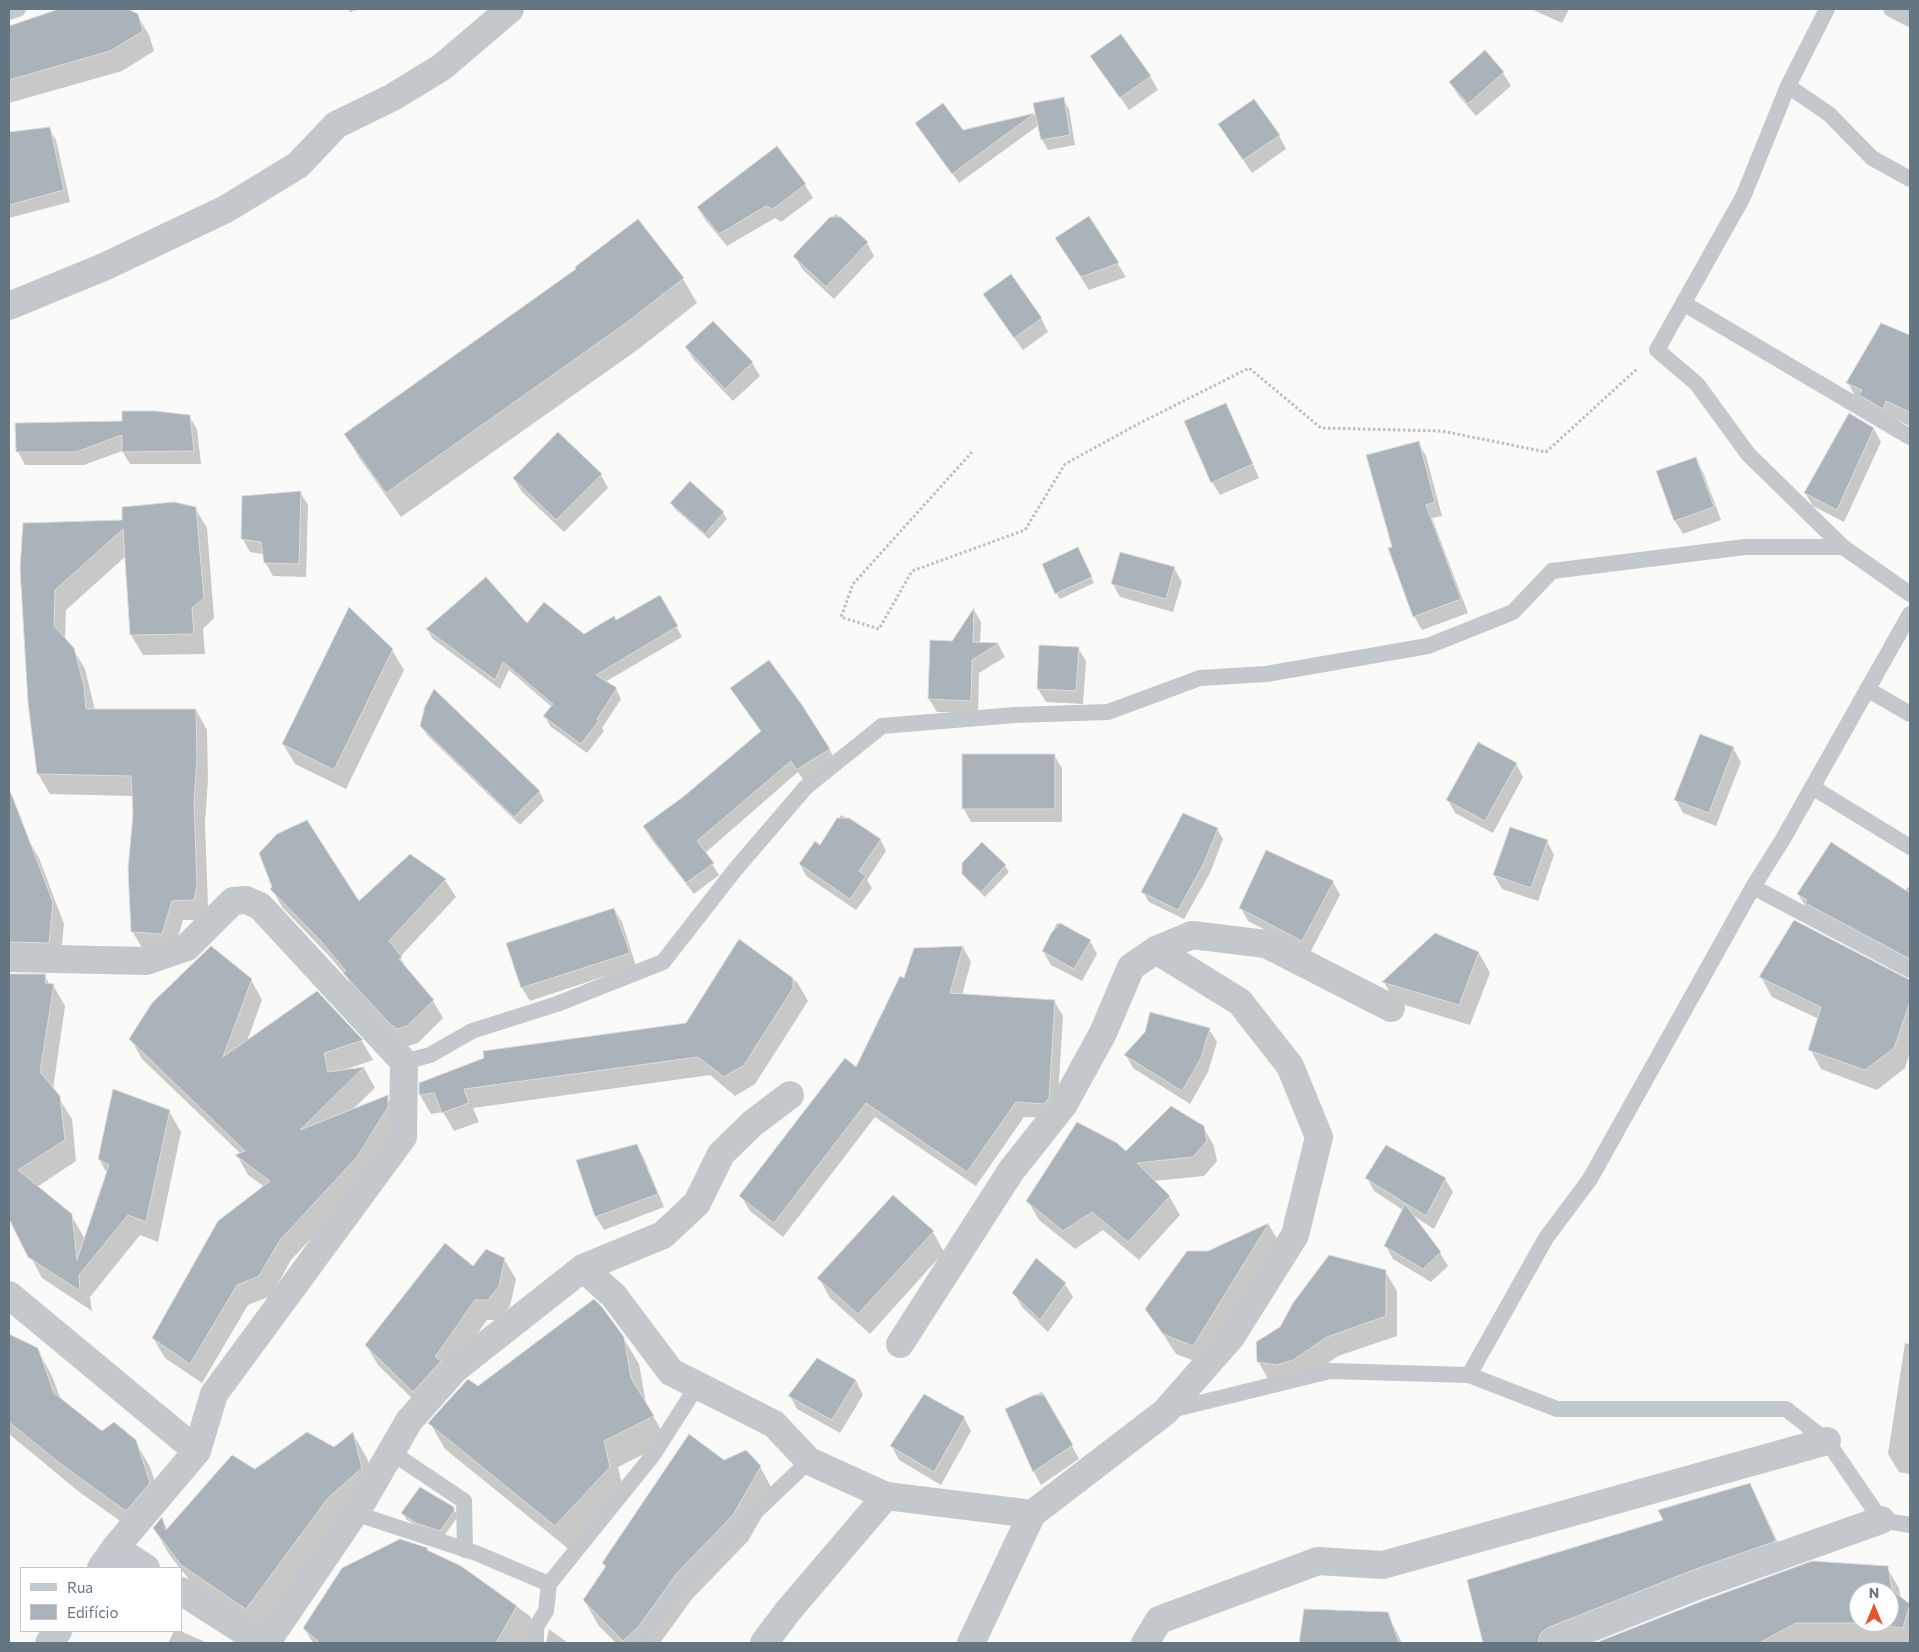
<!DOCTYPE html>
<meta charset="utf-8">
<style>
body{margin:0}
#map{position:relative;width:1919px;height:1652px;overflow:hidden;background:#fafaf8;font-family:Commissioner,sans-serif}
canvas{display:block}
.frame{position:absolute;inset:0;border:10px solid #657683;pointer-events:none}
.legend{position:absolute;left:20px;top:1567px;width:162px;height:65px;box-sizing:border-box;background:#fff;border:1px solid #c1c8cd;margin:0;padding:6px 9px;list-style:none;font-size:15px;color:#657683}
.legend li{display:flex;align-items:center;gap:10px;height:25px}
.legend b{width:25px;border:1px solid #c1c8cd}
.north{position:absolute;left:1849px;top:1582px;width:50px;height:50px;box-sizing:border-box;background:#fff;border:1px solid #c1c8cd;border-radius:50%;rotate:0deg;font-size:14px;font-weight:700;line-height:20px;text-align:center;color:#657683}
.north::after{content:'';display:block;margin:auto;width:18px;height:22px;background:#e4572e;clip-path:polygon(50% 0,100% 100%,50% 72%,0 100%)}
</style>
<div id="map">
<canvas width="1919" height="1652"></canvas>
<div class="frame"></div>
<ul class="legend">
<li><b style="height:6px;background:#c3c8cc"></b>Rua</li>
<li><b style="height:14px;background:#aab3b9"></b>Edifício</li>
</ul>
<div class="north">N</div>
</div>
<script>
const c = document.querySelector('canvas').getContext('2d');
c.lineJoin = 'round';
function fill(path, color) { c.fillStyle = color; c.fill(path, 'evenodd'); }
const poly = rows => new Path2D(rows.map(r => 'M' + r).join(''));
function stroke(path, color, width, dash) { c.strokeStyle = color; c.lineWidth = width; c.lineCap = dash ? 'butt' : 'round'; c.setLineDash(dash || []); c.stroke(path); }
fill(poly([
 [62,9,125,9,137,15,149,35,154,51,122,71,9,103,9,27],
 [348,9,361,9,350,12],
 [1531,9,1569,9,1562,23],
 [1484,52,1503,73,1511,86,1476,116,1458,95,1450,82],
 [1092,56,1150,76,1158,90,1129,110],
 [1063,99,1069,109,1075,145,1048,150,1042,140,1039,125,959,183,917,123,963,132,1037,114],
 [1219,124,1279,135,1286,149,1252,173],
 [49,128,56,140,70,202,9,218,9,133],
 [805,185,813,198,781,222,775,218,727,246,706,221,698,208],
 [836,214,867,243,874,256,834,299,803,270,795,257],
 [1089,218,1126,277,1089,290,1064,251],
 [638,221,683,279,697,303,640,348,401,517,360,459,345,434,577,270],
 [992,307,1041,318,1048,332,1023,350],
 [1881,325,1910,336,1910,426,1859,403,1848,383],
 [686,347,752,363,760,376,733,401,694,360],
 [1225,405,1233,418,1259,478,1220,495,1212,482],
 [189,416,197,429,201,464,130,464,122,451,84,465,25,465,18,452,16,424,123,422],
 [1874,429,1881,442,1844,522,1813,506,1805,493],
 [1418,443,1426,456,1442,516,1432,518,1468,613,1422,630,1414,616,1393,547],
 [1696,459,1703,472,1721,520,1683,534,1675,521,1658,472],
 [601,475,608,488,564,532,522,492,514,479],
 [300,492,308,505,306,577,273,576,265,562,264,554,250,552,242,538],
 [671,503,723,513,727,519,709,539,675,509],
 [195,508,207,528,214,618,203,629,205,654,143,655,131,635,126,556,66,610,65,640,73,649,85,669,95,710,196,710,207,730,208,780,205,823,208,906,205,920,183,920,173,954,144,951,132,931,133,796,50,794,38,774,21,568,124,521],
 [1081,555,1094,583,1060,599,1056,593],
 [1174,568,1182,582,1173,612,1120,597,1113,584],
 [659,597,682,637,605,682,616,689,621,699,602,728,604,731,587,753,550,726,545,716,552,707,509,670,500,689,433,639,427,629,584,636,615,622],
 [974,610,981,622,980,644,998,644,1005,657,979,673,978,713,937,712,929,699,953,642],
 [1078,648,1086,661,1083,704,1046,702,1038,689],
 [392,650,404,670,346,789,295,764,283,744],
 [732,689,829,749,836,761,804,781,798,772,705,853,719,875,694,894,651,839,644,827,683,798,761,732],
 [421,725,539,791,544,801,520,825,427,735],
 [1733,748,1741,762,1716,826,1683,813,1676,800],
 [964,755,1054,755,1062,768,1062,822,971,822,964,809],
 [1516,764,1523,777,1493,833,1455,813,1448,800],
 [841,815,880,839,886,851,867,880,872,888,856,910,806,876,800,864,820,846],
 [1217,829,1223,839,1210,873,1184,919,1149,902,1143,892],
 [27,837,39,858,64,924,60,964,9,970,9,844],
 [1547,841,1554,855,1538,901,1502,889,1494,875],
 [982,844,1005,866,1009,872,985,897,967,880,964,873],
 [410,855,445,880,456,897,400,957,409,973,433,1001,443,1018,418,1043,408,1046,355,991,346,976,331,958,282,907,272,889,359,903],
 [1333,882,1340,895,1310,953,1248,921,1241,908],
 [1908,887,1910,888,1910,967,1806,907,1798,894,1905,891],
 [614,909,622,922,636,966,530,1001,522,988,507,944],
 [1057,923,1090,941,1097,954,1082,981,1051,965,1043,951],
 [740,941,797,982,808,1001,755,1084,735,1096,710,1075,473,1108,479,1122,454,1131,443,1112,431,1114,420,1095,421,1084,687,1024],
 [963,947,971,962,962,995,1054,1001,1063,1016,1057,1113,1053,1118,1024,1117,976,1186,875,1117,783,1237,750,1211,741,1196,856,1069,905,980,915,949],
 [1479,953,1490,973,1470,1025,1395,1002,1384,982],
 [9,975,45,976,50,985,53,985,65,1006,53,1089,72,1119,76,1161,37,1187,71,1215,85,1239,107,1173,99,1159,169,1111,181,1132,158,1242,140,1235,90,1297,92,1311,42,1278,11,1220,9,1222],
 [1761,977,1902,978,1910,993,1910,1052,1905,1068,1877,1090,1821,1069,1810,1049,1819,1019,1772,997],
 [251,980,262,1000,247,1041,317,993,362,1041,373,1060,344,1070,344,1071,364,1068,375,1088,351,1111,387,1097,399,1117,368,1177,291,1260,271,1296,248,1305,202,1383,165,1358,153,1338,265,1187,248,1175,237,1155,241,1154,142,1059,131,1039],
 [1209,1029,1217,1042,1208,1072,1190,1104,1133,1068,1126,1055],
 [1203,1127,1214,1146,1217,1161,1204,1176,1153,1181,1169,1196,1180,1215,1139,1260,1103,1230,1075,1249,1039,1220,1028,1201,1126,1153],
 [636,1145,644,1158,664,1207,604,1230,596,1217,577,1161],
 [1367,1178,1445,1179,1453,1192,1434,1229,1412,1215,1440,1253,1448,1266,1431,1282,1393,1259,1386,1246,1403,1210,1374,1191],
 [1269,1225,1280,1244,1205,1365,1176,1354,1147,1309,1208,1253],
 [933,1232,944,1252,870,1334,830,1298,819,1278],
 [504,1259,516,1279,510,1306,499,1320,487,1320,448,1375,425,1411,378,1365,366,1345,473,1268],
 [1385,1271,1397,1291,1397,1336,1338,1356,1305,1380,1269,1381,1258,1361],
 [1065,1284,1073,1297,1048,1332,1022,1307,1014,1293],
 [9,1336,37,1349,52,1376,61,1400,102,1432,135,1441,150,1467,164,1509,141,1536,78,1491,9,1434],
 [623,1337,639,1364,646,1404,668,1442,618,1467,624,1494,571,1551,445,1449,430,1423,478,1387],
 [1905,1343,1910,1344,1910,1474,1899,1472,1888,1454],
 [817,1359,856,1381,863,1395,840,1433,797,1409,790,1396],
 [1042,1392,1079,1459,1041,1485,1034,1472,1007,1409],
 [964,1418,971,1431,941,1485,899,1460,892,1447],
 [353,1434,368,1460,377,1495,261,1635,198,1591,169,1554,154,1528,161,1519,168,1530,255,1471,334,1449],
 [724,1461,760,1467,775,1494,748,1541,692,1599,660,1643,616,1643,599,1626,584,1600,606,1568,603,1563],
 [1749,1485,1761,1506,1787,1562,1574,1643,1485,1643,1468,1581,1665,1520],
 [453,1508,457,1515,456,1519,444,1536,421,1529,406,1519,403,1513],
 [427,1549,429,1553,461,1567,530,1616,545,1643,313,1643,304,1628],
 [1887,1568,1899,1588,1901,1598,1910,1605,1910,1643,1598,1643,1705,1601],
 [1859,1592,1889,1592,1889,1622,1859,1622],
 [1305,1610,1387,1613,1402,1643,1301,1643],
 [549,1629,568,1643,546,1643],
 [174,1631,180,1631,208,1643,168,1643]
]), '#0003');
const building = poly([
 [59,9,128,9,138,14,143,31,110,51,9,80,9,26,59,9],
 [1121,34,1151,76,1120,98,1090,56,1121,34],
 [1485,50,1504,72,1468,104,1449,82,1485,50],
 [1064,97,1070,135,1041,140,1035,113,952,174,915,123,943,103,963,130,1035,113,1033,103,1064,97],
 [1254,99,1280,135,1243,160,1218,124,1254,99],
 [50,127,64,190,9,205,9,132,50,127],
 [777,146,806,184,773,209,766,206,719,234,697,207,777,146],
 [1089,216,1119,263,1081,277,1055,238,1089,216],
 [830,217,841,217,868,242,826,287,793,256,830,217],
 [638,219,684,278,626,323,386,493,344,434,576,269,575,267,638,219],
 [1011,274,1042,318,1014,338,983,294,1011,274],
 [713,321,753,362,725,389,685,347,713,321],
 [1881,323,1910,335,1910,412,1886,401,1883,409,1859,395,1862,390,1846,383,1881,323],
 [1226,403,1253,464,1211,483,1184,421,1226,403],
 [122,411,155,411,190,415,194,451,122,452,122,435,76,452,16,452,15,423,122,421,122,411],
 [1849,413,1874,428,1837,510,1804,493,1849,413],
 [558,432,602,474,556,520,513,478,558,432],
 [1419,441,1435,502,1426,505,1461,599,1413,617,1388,548,1392,547,1366,455,1419,441],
 [1696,457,1714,507,1674,521,1656,471,1696,457],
 [690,481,724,512,705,534,670,503,690,481],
 [301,491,299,564,264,563,261,542,241,539,242,496,301,491],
 [174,502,196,507,204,598,192,608,194,634,130,635,123,529,55,590,54,626,74,648,84,686,86,709,196,709,197,759,194,802,197,885,194,900,172,901,162,934,131,932,128,869,133,814,131,776,37,774,28,703,20,568,23,523,122,520,122,507,174,502],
 [1078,547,1092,577,1055,594,1042,564,1078,547],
 [1120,552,1175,567,1166,599,1111,584,1120,552],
 [486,577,527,623,544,602,584,634,614,616,616,620,660,595,678,626,596,675,617,688,597,719,599,720,581,744,543,716,553,704,503,662,495,680,426,629,486,577],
 [349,607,393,649,334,770,282,744,349,607],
 [974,608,973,642,999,643,972,660,971,701,928,699,930,640,952,641,974,608],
 [1039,645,1079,647,1076,691,1037,689,1039,645],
 [769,660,802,705,830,749,796,770,791,761,697,841,714,863,686,883,643,826,683,797,761,731,730,688,769,660],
 [434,689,540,791,514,817,420,726,425,706,434,689],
 [1700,734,1734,747,1709,813,1674,800,1700,734],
 [1478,742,1517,763,1485,821,1446,800,1478,742],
 [962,754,1055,754,1055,809,962,809,962,754],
 [9,793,11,793,53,902,49,943,9,942,9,793],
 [1183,813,1218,828,1204,863,1178,910,1141,892,1183,813],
 [837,818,849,818,881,839,859,871,866,876,850,899,799,864,815,841,820,845,837,818],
 [307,820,359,901,410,854,446,879,389,941,402,957,399,959,434,1000,407,1026,397,1029,389,1023,343,973,346,971,320,940,270,889,272,887,259,853,277,834,307,820],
 [1510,827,1548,840,1531,888,1493,875,1510,827],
 [982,842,1006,865,981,892,962,874,962,863,982,842],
 [1831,842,1910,893,1910,959,1805,903,1807,900,1797,894,1831,842],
 [1266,850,1334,881,1302,941,1239,908,1266,850],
 [614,908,630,953,521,988,506,943,614,908],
 [1794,920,1910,980,1910,1002,1894,1048,1865,1070,1808,1050,1821,1007,1759,977,1794,920],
 [1060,923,1091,940,1074,969,1042,951,1052,932,1060,923],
 [1435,933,1479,952,1459,1005,1382,982,1435,933],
 [739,939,793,978,793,988,744,1065,724,1077,698,1057,464,1089,469,1103,442,1113,434,1093,419,1095,419,1083,484,1058,483,1051,686,1023,739,939],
 [211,946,252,979,223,1057,317,991,363,1040,324,1053,328,1072,364,1067,300,1130,388,1095,388,1107,357,1157,280,1240,259,1276,237,1285,190,1364,152,1338,218,1221,270,1181,235,1155,245,1151,129,1039,152,1003,211,946],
 [963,946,950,993,1055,1000,1049,1098,1044,1104,1016,1102,967,1172,866,1103,774,1223,739,1196,845,1058,856,1067,900,976,904,978,914,948,963,946],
 [9,974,46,974,45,983,54,984,40,1072,60,1096,65,1140,18,1170,72,1214,77,1260,109,1165,98,1159,113,1089,170,1110,146,1222,128,1215,79,1275,80,1291,28,1257,9,1219,9,974],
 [1150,1012,1210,1028,1201,1058,1182,1091,1124,1055,1145,1032,1150,1012],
 [1171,1106,1204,1126,1207,1141,1193,1157,1137,1163,1170,1196,1128,1242,1092,1212,1063,1231,1026,1201,1077,1122,1117,1143,1126,1151,1171,1106],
 [637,1144,658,1194,595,1217,576,1160,637,1144],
 [1386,1145,1446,1178,1426,1216,1365,1178,1386,1145],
 [893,1195,934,1231,858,1314,817,1278,893,1195],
 [1405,1204,1441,1252,1423,1269,1384,1246,1405,1204],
 [1269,1223,1193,1346,1163,1334,1145,1309,1187,1251,1208,1251,1269,1223],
 [445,1243,473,1266,486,1249,505,1258,499,1286,488,1300,475,1300,435,1357,441,1361,413,1392,365,1345,445,1243],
 [1329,1255,1386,1270,1386,1316,1327,1337,1293,1360,1276,1365,1257,1362,1256,1342,1280,1327,1293,1303,1329,1255],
 [1036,1258,1066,1283,1040,1320,1012,1293,1036,1258],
 [594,1299,602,1307,624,1337,631,1378,654,1416,604,1441,610,1467,555,1526,428,1423,468,1379,478,1386,594,1299],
 [9,1334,38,1348,54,1393,102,1431,114,1422,136,1440,150,1483,126,1511,62,1465,9,1422,9,1334],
 [817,1358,856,1380,832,1420,788,1396,817,1358],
 [924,1394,965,1417,934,1472,890,1446,924,1394],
 [1034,1395,1044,1395,1073,1445,1033,1472,1005,1409,1034,1395],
 [307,1432,334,1447,353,1432,362,1468,328,1498,246,1609,181,1565,153,1528,162,1517,166,1530,232,1455,255,1469,307,1432],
 [689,1434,724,1460,746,1450,761,1466,733,1515,677,1573,639,1626,623,1641,583,1600,606,1566,602,1563,689,1434],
 [1750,1483,1776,1541,1693,1570,1547,1628,1540,1634,1538,1643,1483,1643,1467,1580,1663,1520,1658,1510,1750,1483],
 [420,1487,454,1507,454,1511,440,1531,416,1523,401,1513,420,1487],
 [400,1539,428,1548,427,1550,461,1566,517,1606,496,1643,320,1643,303,1628,342,1568,400,1539],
 [1812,1561,1888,1566,1892,1590,1910,1604,1903,1628,1864,1623,1796,1623,1759,1643,1595,1643,1705,1600,1812,1561],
 [1859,1592,1889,1592,1889,1622,1859,1622,1859,1592],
 [1304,1609,1388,1612,1399,1643,1299,1643,1304,1609]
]);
fill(building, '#aab3b9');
stroke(building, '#dcdcda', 1);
stroke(poly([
 [972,452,853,584,841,617,879,629,912,571,1025,530,1065,464,1138,424,1249,368,1321,428,1442,431,1546,452,1638,368]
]), '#bbbfc2', 3, [2.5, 2.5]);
stroke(poly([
 [1891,9,1910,19],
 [9,12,18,9],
 [1788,86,1827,9],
 [1683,303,1910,437],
 [1843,547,1748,454,1697,384,1657,350,1743,197,1788,86,1829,114,1872,158,1910,179],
 [1867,689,1910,714],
 [1812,787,1910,847],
 [1753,887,1910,970],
 [404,1062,430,1055,472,1031,557,1004,663,962,734,871,806,787,882,726,1015,715,1108,712,1200,678,1266,674,1428,646,1513,612,1552,571,1745,547,1843,547,1910,594],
 [1469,1375,1557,1409,1786,1409,1827,1441,1881,1520,1910,1525],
 [1167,1411,1330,1371,1469,1375,1546,1238,1590,1179,1753,887,1783,839,1910,614],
 [391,1452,464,1501,465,1550],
 [354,1513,476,1553,549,1584],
 [536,1643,536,1627,546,1611,549,1584,653,1455,697,1386],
 [639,1643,685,1579,809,1461]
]), '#c3c8cc', 16);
stroke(poly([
 [9,306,106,266,226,209,298,165,336,125,393,97,442,67,510,9],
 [9,958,146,961,187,947,233,901,246,900,260,906,404,1062,403,1137,214,1394,197,1451,9,1295],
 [583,1268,614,1296,671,1372,774,1424,809,1461,886,1496],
 [900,1344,1011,1171,1064,1104,1103,1033,1131,967,1156,950,1192,935,1266,944,1391,1008],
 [101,1568,115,1548],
 [146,1568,115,1548,197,1451],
 [181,1591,262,1643],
 [49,1643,58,1631],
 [266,1643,364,1499,409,1421,455,1369,583,1268,663,1235,697,1203,721,1154,753,1123,790,1095],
 [764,1643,788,1611,886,1496,1032,1514,1165,1412,1231,1337,1295,1235,1319,1137,1290,1066,1240,1002,1156,950],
 [971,1643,1032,1514],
 [1145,1643,1159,1620,1318,1561,1383,1565,1827,1441],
 [1553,1643,1699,1585,1881,1520]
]), '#c3c8cc', 28);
</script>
